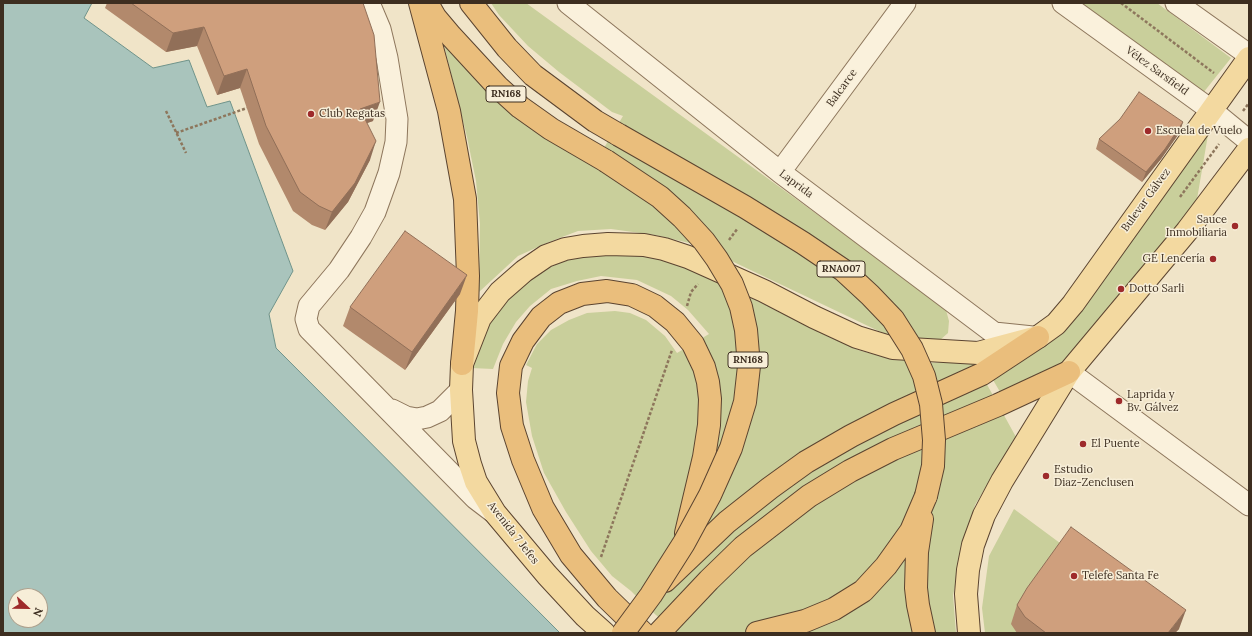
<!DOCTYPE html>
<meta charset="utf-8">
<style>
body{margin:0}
#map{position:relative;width:1252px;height:636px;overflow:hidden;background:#f0e4c8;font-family:Lora,serif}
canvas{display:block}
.frame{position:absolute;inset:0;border:4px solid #3d2e20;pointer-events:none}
.north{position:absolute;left:8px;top:588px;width:40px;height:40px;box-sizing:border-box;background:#f7eed8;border:1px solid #ada18e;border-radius:50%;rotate:112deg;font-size:11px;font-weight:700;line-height:16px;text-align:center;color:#3d2e20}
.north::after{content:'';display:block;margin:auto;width:14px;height:18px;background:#9e2a2b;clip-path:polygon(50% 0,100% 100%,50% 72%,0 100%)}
</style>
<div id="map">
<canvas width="1252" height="636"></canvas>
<div class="frame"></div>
<div class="north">N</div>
</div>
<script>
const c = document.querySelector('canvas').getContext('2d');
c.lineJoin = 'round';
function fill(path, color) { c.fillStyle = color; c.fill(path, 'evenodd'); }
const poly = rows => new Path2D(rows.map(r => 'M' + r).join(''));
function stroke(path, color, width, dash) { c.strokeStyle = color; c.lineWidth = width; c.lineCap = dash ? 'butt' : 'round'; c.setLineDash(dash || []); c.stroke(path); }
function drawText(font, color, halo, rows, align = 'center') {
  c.font = font + ' Lora,serif'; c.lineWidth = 3; c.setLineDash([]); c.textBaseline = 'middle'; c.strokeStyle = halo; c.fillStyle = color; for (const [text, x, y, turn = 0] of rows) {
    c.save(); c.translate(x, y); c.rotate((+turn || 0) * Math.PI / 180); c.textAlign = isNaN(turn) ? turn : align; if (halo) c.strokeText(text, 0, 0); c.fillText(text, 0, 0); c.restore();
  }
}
fill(poly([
 [491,3,526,3,803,204,938,303,946,310,949,321,948,333,940,340,898,337,887,335,698,245,655,235,611,229,578,231,549,242,518,256,479,292,480,224,476,181,467,137,444,45,595,163,623,116,612,112,559,72,528,46,499,15],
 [1080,3,1157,3,1231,58,1203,93],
 [1211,117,1195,211,1063,367,1003,397,989,373,1060,326],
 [593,254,620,254,658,258,689,268,858,350,884,357,924,363,974,361,1016,437,975,505,953,595,956,633,677,633,649,609,631,591,612,576,591,551,566,512,544,473,532,436,526,402,528,381,532,368,526,365,537,344,551,330,569,320,587,313,615,311,630,313,646,320,665,336,677,353,709,334,688,310,671,296,637,280,601,276,577,281,551,289,530,306,516,322,503,344,493,369,471,368,480,339,496,310,519,285,547,269,569,258],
 [1014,509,1064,546,1017,633,985,633,982,608,989,556]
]), '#c9cf9b');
const water = poly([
 [3,3,92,3,84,18,153,68,189,60,207,107,230,101,293,271,269,314,276,348,560,633,3,633,3,3],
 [16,596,40,596,40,620,16,620,16,596]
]);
fill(water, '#a9c4bc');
stroke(water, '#6f938a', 1);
const minor = poly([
 [369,3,380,29,387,58,397,119,396,142,389,173,375,212,361,237,339,270,309,306,306,319,309,329,475,498,492,511],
 [568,3,780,172,994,333,1033,337],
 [1063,3,1211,110,1249,141],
 [1176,3,1249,55],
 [780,172,905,3],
 [1069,372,1249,505],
 [392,410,406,417,417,419,427,417,440,411,461,390]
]);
const primary = poly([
 [604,633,585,616,547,575,495,513,476,482,470,464,464,441,461,390,462,364,480,318,500,292,524,271,546,256,565,249,583,246,608,244,644,245,664,249,688,257,764,291,814,317,857,337,893,348,978,353,1038,337,1056,324,1073,304,1249,58],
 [969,633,966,594,968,570,973,545,984,515,1002,481,1069,372,1187,231,1249,149]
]);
const trunk = poly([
 [420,3,449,111,465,199,468,276,467,311,462,364],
 [427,3,435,17,451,36,498,87,520,107,551,129,606,161],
 [471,3,507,48,533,75,595,121,619,135],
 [922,519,917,552,916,588,918,605,924,633],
 [665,581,727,522,770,488,806,462,851,436,894,414,982,374,1038,337],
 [643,633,607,598,571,555,543,508,523,460,512,426,508,393,511,366,523,341,541,317,559,303,582,294,607,291,632,295,655,306,675,322,693,344,704,367,708,382,710,399,709,425,704,457,686,533],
 [659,633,709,580,743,547,809,496,850,471,893,449,998,405,1069,372],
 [757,633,805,621,834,609,863,591,886,566,911,531,926,496]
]);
stroke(minor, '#8d765c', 23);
stroke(primary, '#5b4430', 24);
stroke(trunk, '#5b4430', 24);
stroke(poly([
 [1121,3,1214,73],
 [166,111,186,153],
 [1243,111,1249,103],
 [176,133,247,108],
 [1180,197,1219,144],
 [729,240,738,228],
 [687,306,691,292,698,284],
 [601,557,672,350]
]), '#8d765c', 2.5, [3, 2]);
stroke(minor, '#faf1dc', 21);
stroke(primary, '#f3d9a0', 22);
stroke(trunk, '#eabe7c', 22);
const trunkBridge = poly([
 [619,135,745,207,803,243,843,270,870,295,893,319,912,349,924,376,931,404,934,440,933,466,926,496],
 [606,161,660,197,682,217,704,241,717,259,732,284,741,307,746,330,749,366,745,402,731,448,710,495,684,543,651,595,623,633]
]);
stroke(trunkBridge, '#5b4430', 24, []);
stroke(trunkBridge, '#eabe7c', 22);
fill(poly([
 [107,3,363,3,373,121,367,123,370,160,348,202,325,230,312,225,293,211,259,144,240,88,217,95,197,46,166,52,105,8],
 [1180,132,1161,159,1142,182,1096,149,1099,139],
 [460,294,405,370,343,326,350,307],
 [1017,605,1179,629,1175,633,1017,633,1011,624]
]), '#b2896c');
fill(poly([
 [204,27,197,46,166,52,173,33],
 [247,69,240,88,217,95,224,76],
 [380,102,373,121,353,128,360,109],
 [1183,122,1180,132,1161,159,1142,182,1146,172],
 [376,141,370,160,348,202,325,230,332,212],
 [467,275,460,294,405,370,412,352],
 [1186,610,1179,629,1175,633,1168,633]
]), '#916f58');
const building = poly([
 [131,3,363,3,374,35,380,102,360,109,376,141,355,183,332,212,319,206,300,192,266,126,247,69,224,76,204,27,173,33,131,3],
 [1139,92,1183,122,1165,149,1146,172,1099,139,1120,119,1139,92],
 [405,231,467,275,412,352,350,307,405,231],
 [1071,527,1186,610,1168,633,1046,633,1025,617,1017,605,1027,588,1071,527]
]);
fill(building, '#cf9f7d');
stroke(building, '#916f58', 1);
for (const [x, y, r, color] of [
 [311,114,4,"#9e2a2b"],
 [1148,131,4,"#9e2a2b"],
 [1235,226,4,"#9e2a2b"],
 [1213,259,4,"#9e2a2b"],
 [1121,289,4,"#9e2a2b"],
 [1119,401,4,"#9e2a2b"],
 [1083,444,4,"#9e2a2b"],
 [1046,476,4,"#9e2a2b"],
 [1074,576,4,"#9e2a2b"]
]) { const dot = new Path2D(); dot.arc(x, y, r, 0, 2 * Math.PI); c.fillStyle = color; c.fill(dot); stroke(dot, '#f7eed8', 1.5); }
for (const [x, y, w] of [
 [506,94,40],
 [841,269,48],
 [748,360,40]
]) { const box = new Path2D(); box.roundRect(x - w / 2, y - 8, w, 16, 3); c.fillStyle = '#f7eed8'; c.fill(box); stroke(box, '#3d2e20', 1); }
drawText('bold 10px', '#3d2e20', null, [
 ["RN168",506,94],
 ["RNA007",841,269],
 ["RN168",748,360]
]);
drawText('11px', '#3d2e20', '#f7eed8', [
 ["Vélez Sarsfield",1157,71,36],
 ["Balcarce",842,88,-54],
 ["Laprida",796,184,37],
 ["Bulevar Gálvez",1146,200,-54],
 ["Avenida 7 Jefes",513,533,52]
]);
drawText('11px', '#3d2e20', '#f7eed8', [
 ["Club Regatas",319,114],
 ["Escuela de Vuelo",1156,131],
 ["Sauce",1227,220,"right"],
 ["Inmobiliaria",1227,233,"right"],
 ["GE Lencería",1205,259,"right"],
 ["Dotto Sarli",1129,289],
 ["Laprida y",1127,395],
 ["Bv. Gálvez",1127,408],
 ["El Puente",1091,444],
 ["Estudio",1054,470],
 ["Diaz-Zenclusen",1054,483],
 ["Telefe Santa Fe",1082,576]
], 'left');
</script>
